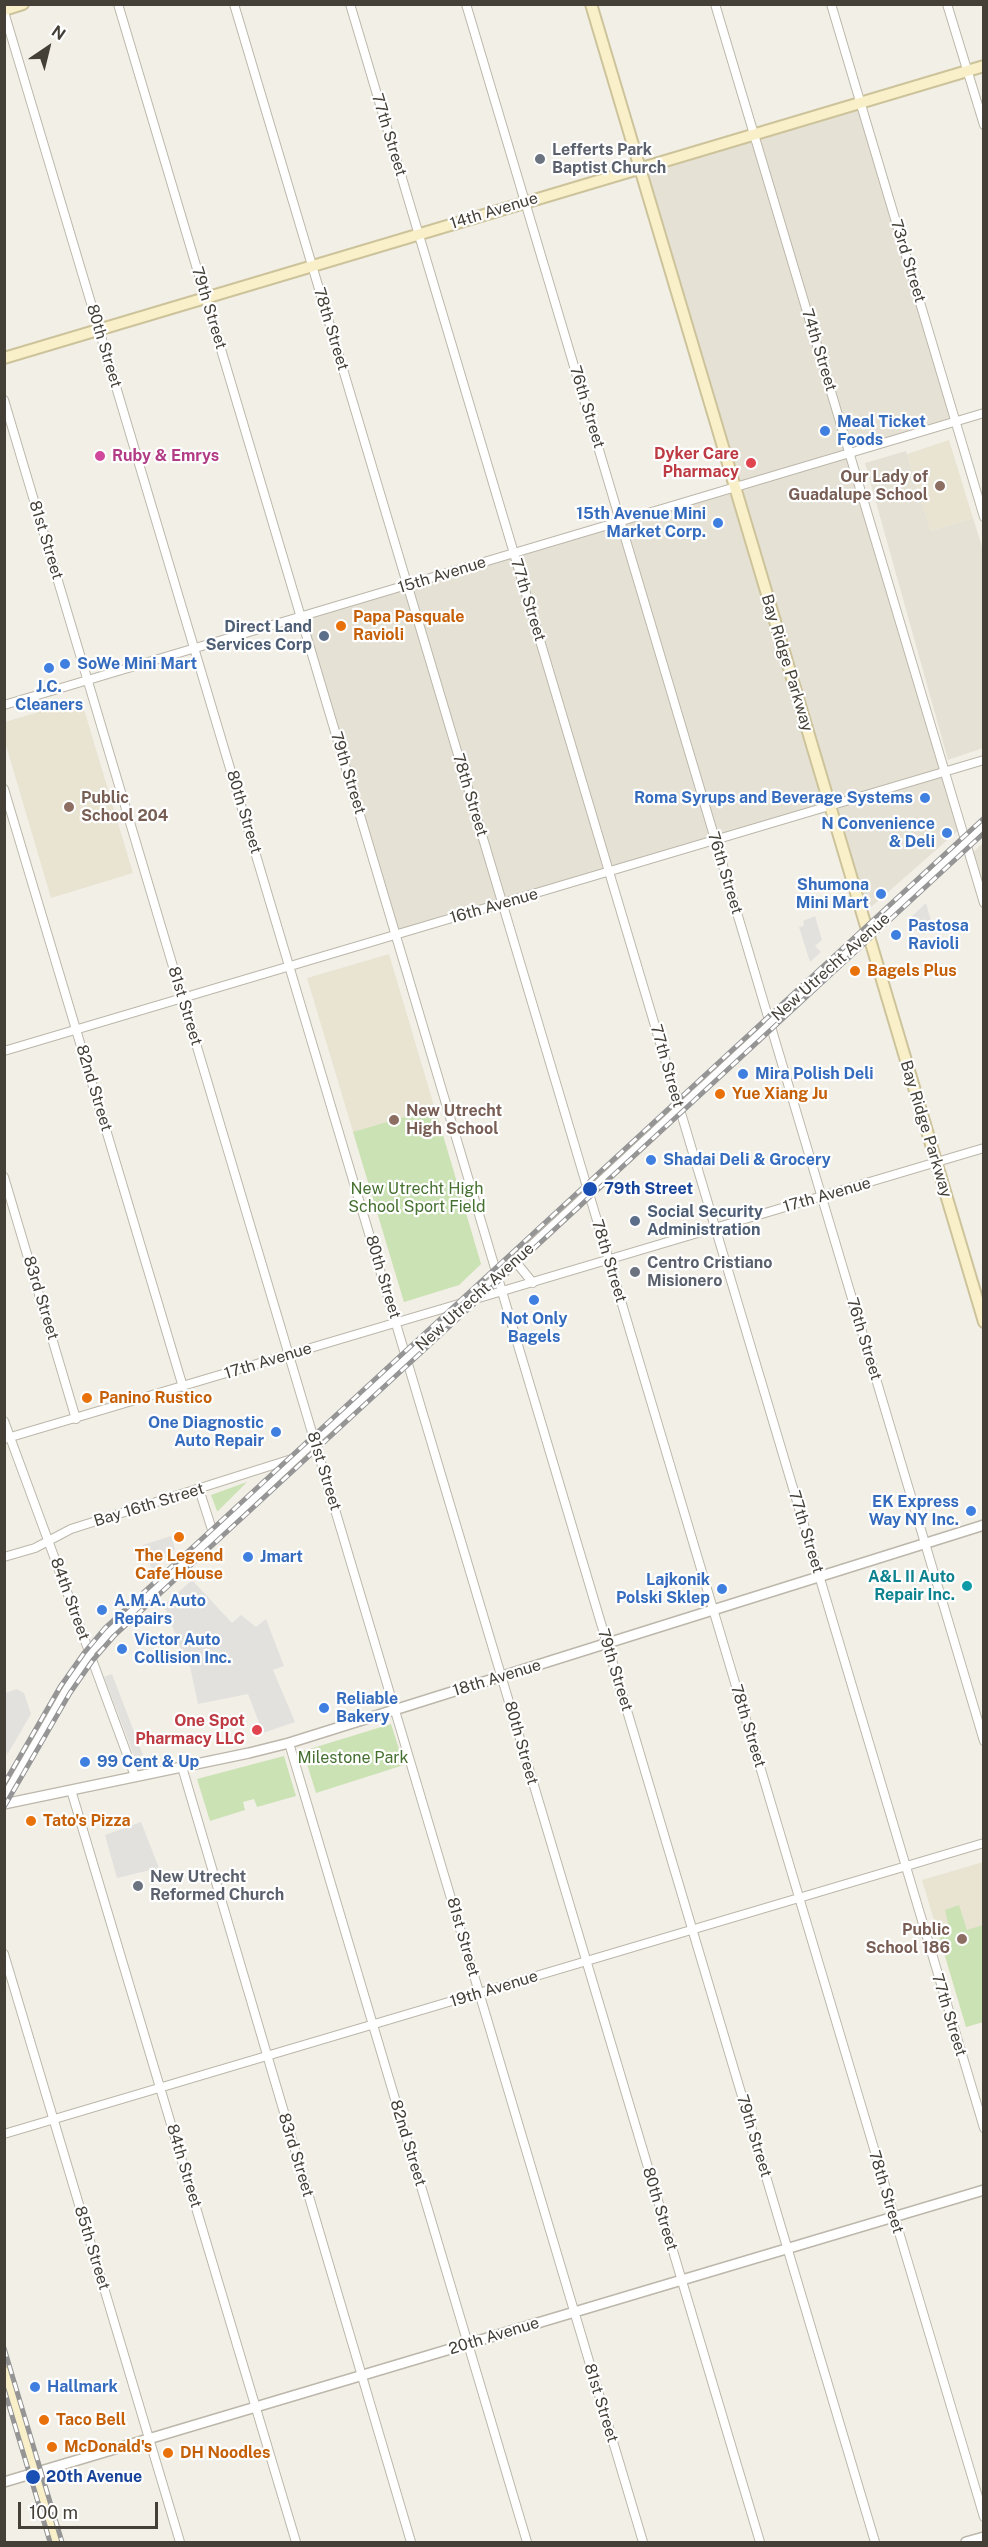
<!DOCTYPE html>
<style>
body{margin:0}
#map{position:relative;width:988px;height:2547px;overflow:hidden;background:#f2efe7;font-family:"Public Sans",sans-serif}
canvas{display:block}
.frame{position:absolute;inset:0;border:6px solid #443f37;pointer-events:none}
.north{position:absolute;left:18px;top:18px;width:60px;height:60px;-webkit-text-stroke:4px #fff;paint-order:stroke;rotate:35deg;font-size:16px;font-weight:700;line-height:24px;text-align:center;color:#443f37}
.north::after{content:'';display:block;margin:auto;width:21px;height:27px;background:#443f37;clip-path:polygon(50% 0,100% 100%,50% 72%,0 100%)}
.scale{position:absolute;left:18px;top:2502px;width:140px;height:27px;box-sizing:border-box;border:3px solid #443f37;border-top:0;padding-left:8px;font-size:18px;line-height:21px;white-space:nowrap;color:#443f37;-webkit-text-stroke:4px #fff;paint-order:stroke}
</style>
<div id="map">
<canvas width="988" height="2547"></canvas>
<div class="frame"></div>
<div class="north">N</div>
<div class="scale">100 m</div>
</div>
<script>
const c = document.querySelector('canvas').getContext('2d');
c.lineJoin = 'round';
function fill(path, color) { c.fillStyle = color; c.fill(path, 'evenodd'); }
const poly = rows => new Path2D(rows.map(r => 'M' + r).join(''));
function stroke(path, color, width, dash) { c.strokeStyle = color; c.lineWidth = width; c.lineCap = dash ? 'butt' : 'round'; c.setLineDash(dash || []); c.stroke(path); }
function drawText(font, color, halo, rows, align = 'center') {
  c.font = font + ' "Public Sans",sans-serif'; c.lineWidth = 4.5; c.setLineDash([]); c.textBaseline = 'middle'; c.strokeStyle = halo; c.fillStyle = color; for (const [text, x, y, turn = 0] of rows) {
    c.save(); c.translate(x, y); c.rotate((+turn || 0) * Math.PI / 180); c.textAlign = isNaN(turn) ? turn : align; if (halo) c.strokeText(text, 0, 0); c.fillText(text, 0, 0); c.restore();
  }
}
fill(poly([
 [860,102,956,422,850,453,961,828,862,915,830,807,396,934,301,617,734,488,639,169],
 [906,451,931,531,973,518,984,553,983,748,948,760,865,463],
 [983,843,983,903,969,856]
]), '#e5e1d5');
fill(poly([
 [949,440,973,518,931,531,907,454],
 [81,699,133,873,51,898,5,742,5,722],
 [389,954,481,1264,459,1285,404,1302,307,978],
 [983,1862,983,2022,966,2027,922,1880]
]), '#e9e4d2');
fill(poly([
 [435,1108,481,1264,459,1285,404,1302,353,1132],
 [247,1482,218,1511,217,1511,211,1495],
 [391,1724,404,1765,316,1793,303,1751],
 [284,1756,296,1796,257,1807,254,1799,243,1802,245,1810,210,1821,197,1779],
 [959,1905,967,1930,983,1925,983,2022,966,2027,938,1932,949,1928,945,1910]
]), '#cbe2b4');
fill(poly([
 [926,903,934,931,923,934,921,930,916,931,915,929,919,927,917,920,913,921,912,916],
 [815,916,822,940,815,946,821,952,810,962,799,927,804,926,803,921],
 [171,1536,175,1549,152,1570,143,1545],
 [192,1580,232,1623,241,1615,256,1627,266,1619,284,1666,273,1670,295,1722,263,1733,248,1694,198,1704,188,1657,184,1657,164,1605],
 [112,1674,143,1755,135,1758,104,1677],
 [17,1689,24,1693,31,1714,7,1755,5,1744,5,1693],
 [141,1822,159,1868,117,1878,105,1835]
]), '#e3e1de');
const minor = poly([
 [118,4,875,2542],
 [234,4,984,2517],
 [350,4,984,2128],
 [466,4,984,1741],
 [715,4,984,903],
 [831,4,984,517],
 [947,4,984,125],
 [4,12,760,2542],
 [4,400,643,2542],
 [4,705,984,413],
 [4,789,183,1387],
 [4,1051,984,760],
 [4,1177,76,1419],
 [515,1261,533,1283],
 [4,1421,135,1776],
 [4,1439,984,1148],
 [199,1489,214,1536],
 [4,1557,35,1548,71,1529,295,1458],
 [289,1743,527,2542],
 [182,1767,411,2542],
 [71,1790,296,2542],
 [4,1954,180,2542],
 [4,2134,984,1843]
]);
const tertiary = poly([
 [4,1799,89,1652,315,1440,498,1277,984,827],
 [4,1804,249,1753,289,1743,984,1525],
 [4,2482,984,2190],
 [966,2542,984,2537]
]);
const secondary = poly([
 [591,4,984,1322],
 [4,10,23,4],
 [4,358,984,66],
 [4,2372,55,2542]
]);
stroke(minor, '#bcb7aa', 10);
stroke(tertiary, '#bcb7aa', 12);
stroke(secondary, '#cdc39b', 14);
stroke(minor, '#fff', 8);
stroke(tertiary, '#fff', 9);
stroke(secondary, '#f9f0ca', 10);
const rail = poly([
 [4,1784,60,1687,84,1653,105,1628,984,818],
 [4,1807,70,1693,93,1660,114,1636,984,833],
 [4,2348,62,2542],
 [4,2389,50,2542]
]);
stroke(rail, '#959595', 5);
stroke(rail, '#fff', 3, [9]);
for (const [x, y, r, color] of [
 [540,159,6,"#6b7280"],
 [825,431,6,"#3f7fe0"],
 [100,456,6,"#d1479c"],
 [751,463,6,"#e0444e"],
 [940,486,6,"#8d6e63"],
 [718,523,6,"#3f7fe0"],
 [341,626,6,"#e8710a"],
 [324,636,6,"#5c6f8a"],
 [65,664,6,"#3f7fe0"],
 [49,668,6,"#3f7fe0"],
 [925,798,6,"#3f7fe0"],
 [69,807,6,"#8d6e63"],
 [947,833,6,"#3f7fe0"],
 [881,894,6,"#3f7fe0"],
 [896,935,6,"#3f7fe0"],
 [855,971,6,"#e8710a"],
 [743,1074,6,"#3f7fe0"],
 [720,1094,6,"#e8710a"],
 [394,1120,6,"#8d6e63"],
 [651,1160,6,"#3f7fe0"],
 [590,1189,8,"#1a4fb4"],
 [635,1221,6,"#5c6f8a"],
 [635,1272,6,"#6b7280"],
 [534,1300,6,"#3f7fe0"],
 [87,1398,6,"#e8710a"],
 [276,1432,6,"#3f7fe0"],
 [971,1511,6,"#3f7fe0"],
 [179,1537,6,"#e8710a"],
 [248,1557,6,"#3f7fe0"],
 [967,1586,6,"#0f9aa8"],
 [722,1589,6,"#3f7fe0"],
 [102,1610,6,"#3f7fe0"],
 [122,1649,6,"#3f7fe0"],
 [324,1708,6,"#3f7fe0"],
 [257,1730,6,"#e0444e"],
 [85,1762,6,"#3f7fe0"],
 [31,1821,6,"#e8710a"],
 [138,1886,6,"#6b7280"],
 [962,1939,6,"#8d6e63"],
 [35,2387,6,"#3f7fe0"],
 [44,2420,6,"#e8710a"],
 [52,2447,6,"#e8710a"],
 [168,2453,6,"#e8710a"],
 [33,2477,8,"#1a4fb4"]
]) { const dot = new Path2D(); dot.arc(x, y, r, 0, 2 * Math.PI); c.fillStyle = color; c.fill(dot); stroke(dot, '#fff', 2); }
drawText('16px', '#443f37', '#fff', [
 ["77th Street",389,135,73],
 ["14th Avenue",494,211,-17],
 ["73rd Street",908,261,73],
 ["79th Street",209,308,73],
 ["78th Street",331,329,73],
 ["80th Street",104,346,73],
 ["74th Street",819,350,73],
 ["76th Street",587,407,73],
 ["81st Street",46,540,73],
 ["15th Avenue",442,575,-17],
 ["77th Street",528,600,73],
 ["Bay Ridge Parkway",787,663,73],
 ["79th Street",348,773,73],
 ["78th Street",470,795,73],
 ["80th Street",244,812,73],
 ["76th Street",725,873,73],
 ["16th Avenue",494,906,-16],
 ["New Utrecht Avenue",831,967,-42],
 ["81st Street",185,1006,73],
 ["77th Street",667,1066,74],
 ["82nd Street",94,1088,73],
 ["Bay Ridge Parkway",926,1129,73],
 ["17th Avenue",827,1195,-16],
 ["78th Street",609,1261,73],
 ["80th Street",383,1277,73],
 ["New Utrecht Avenue",475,1297,-42],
 ["83rd Street",41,1298,73],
 ["76th Street",864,1339,73],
 ["17th Avenue",268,1361,-17],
 ["81st Street",324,1471,73],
 ["Bay 16th Street",149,1505,-17],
 ["77th Street",806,1532,73],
 ["84th Street",70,1599,70],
 ["79th Street",615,1670,73],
 ["18th Avenue",497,1678,-17],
 ["78th Street",748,1726,73],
 ["80th Street",521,1743,74],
 ["81st Street",463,1937,74],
 ["19th Avenue",494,1989,-17],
 ["77th Street",949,2015,73],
 ["79th Street",754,2136,73],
 ["82nd Street",408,2143,73],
 ["83rd Street",296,2155,73],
 ["84th Street",184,2166,73],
 ["78th Street",886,2192,73],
 ["80th Street",660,2209,73],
 ["85th Street",92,2248,73],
 ["20th Avenue",494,2336,-17],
 ["81st Street",601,2403,73]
]);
drawText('bold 16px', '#5b616d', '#fff', [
 ["Lefferts Park",552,150],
 ["Baptist Church",552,168],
 ["Centro Cristiano",647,1263],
 ["Misionero",647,1281],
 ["New Utrecht",150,1877],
 ["Reformed Church",150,1895]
], 'left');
drawText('bold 16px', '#366cbe', '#fff', [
 ["Meal Ticket",837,422],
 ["Foods",837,440],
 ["15th Avenue Mini",706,514,"right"],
 ["Market Corp.",706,532,"right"],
 ["SoWe Mini Mart",77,664],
 ["J.C.",49,687,"center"],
 ["Cleaners",49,705,"center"],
 ["Roma Syrups and Beverage Systems",913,798,"right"],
 ["N Convenience",935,824,"right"],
 ["& Deli",935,842,"right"],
 ["Shumona",869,885,"right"],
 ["Mini Mart",869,903,"right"],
 ["Pastosa",908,926],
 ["Ravioli",908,944],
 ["Mira Polish Deli",755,1074],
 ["Shadai Deli & Grocery",663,1160],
 ["Not Only",534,1319,"center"],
 ["Bagels",534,1337,"center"],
 ["One Diagnostic",264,1423,"right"],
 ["Auto Repair",264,1441,"right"],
 ["EK Express",959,1502,"right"],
 ["Way NY Inc.",959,1520,"right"],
 ["Jmart",260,1557],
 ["Lajkonik",710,1580,"right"],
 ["Polski Sklep",710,1598,"right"],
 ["A.M.A. Auto",114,1601],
 ["Repairs",114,1619],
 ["Victor Auto",134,1640],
 ["Collision Inc.",134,1658],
 ["Reliable",336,1699],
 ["Bakery",336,1717],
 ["99 Cent & Up",97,1762],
 ["Hallmark",47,2387]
], 'left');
drawText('bold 16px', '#be3a42', '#fff', [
 ["Dyker Care",739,454],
 ["Pharmacy",739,472],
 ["One Spot",245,1721],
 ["Pharmacy LLC",245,1739]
], 'right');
drawText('bold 16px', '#b23c85', '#fff', [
 ["Ruby & Emrys",112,456]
], 'left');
drawText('bold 16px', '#785e54', '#fff', [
 ["Our Lady of",928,477],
 ["Guadalupe School",928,495],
 ["Public",81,798,"left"],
 ["School 204",81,816,"left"],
 ["New Utrecht",406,1111,"left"],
 ["High School",406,1129,"left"],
 ["Public",950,1930],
 ["School 186",950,1948]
], 'right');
drawText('bold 16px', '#c56008', '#fff', [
 ["Papa Pasquale",353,617],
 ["Ravioli",353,635],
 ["Bagels Plus",867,971],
 ["Yue Xiang Ju",732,1094],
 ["Panino Rustico",99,1398],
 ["The Legend",179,1556,"center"],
 ["Cafe House",179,1574,"center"],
 ["Tato's Pizza",43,1821],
 ["Taco Bell",56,2420],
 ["McDonald's",64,2447],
 ["DH Noodles",180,2453]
], 'left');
drawText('bold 16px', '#4e5e75', '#fff', [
 ["Direct Land",312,627],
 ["Services Corp",312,645],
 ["Social Security",647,1212,"left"],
 ["Administration",647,1230,"left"]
], 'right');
drawText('16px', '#457030', '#fff', [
 ["New Utrecht High",417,1189],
 ["School Sport Field",417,1207],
 ["Milestone Park",353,1758]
]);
drawText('bold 16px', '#164399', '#fff', [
 ["79th Street",604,1189],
 ["20th Avenue",46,2477]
], 'left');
drawText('bold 16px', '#0d838f', '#fff', [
 ["A&L II Auto",955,1577],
 ["Repair Inc.",955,1595]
], 'right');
</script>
